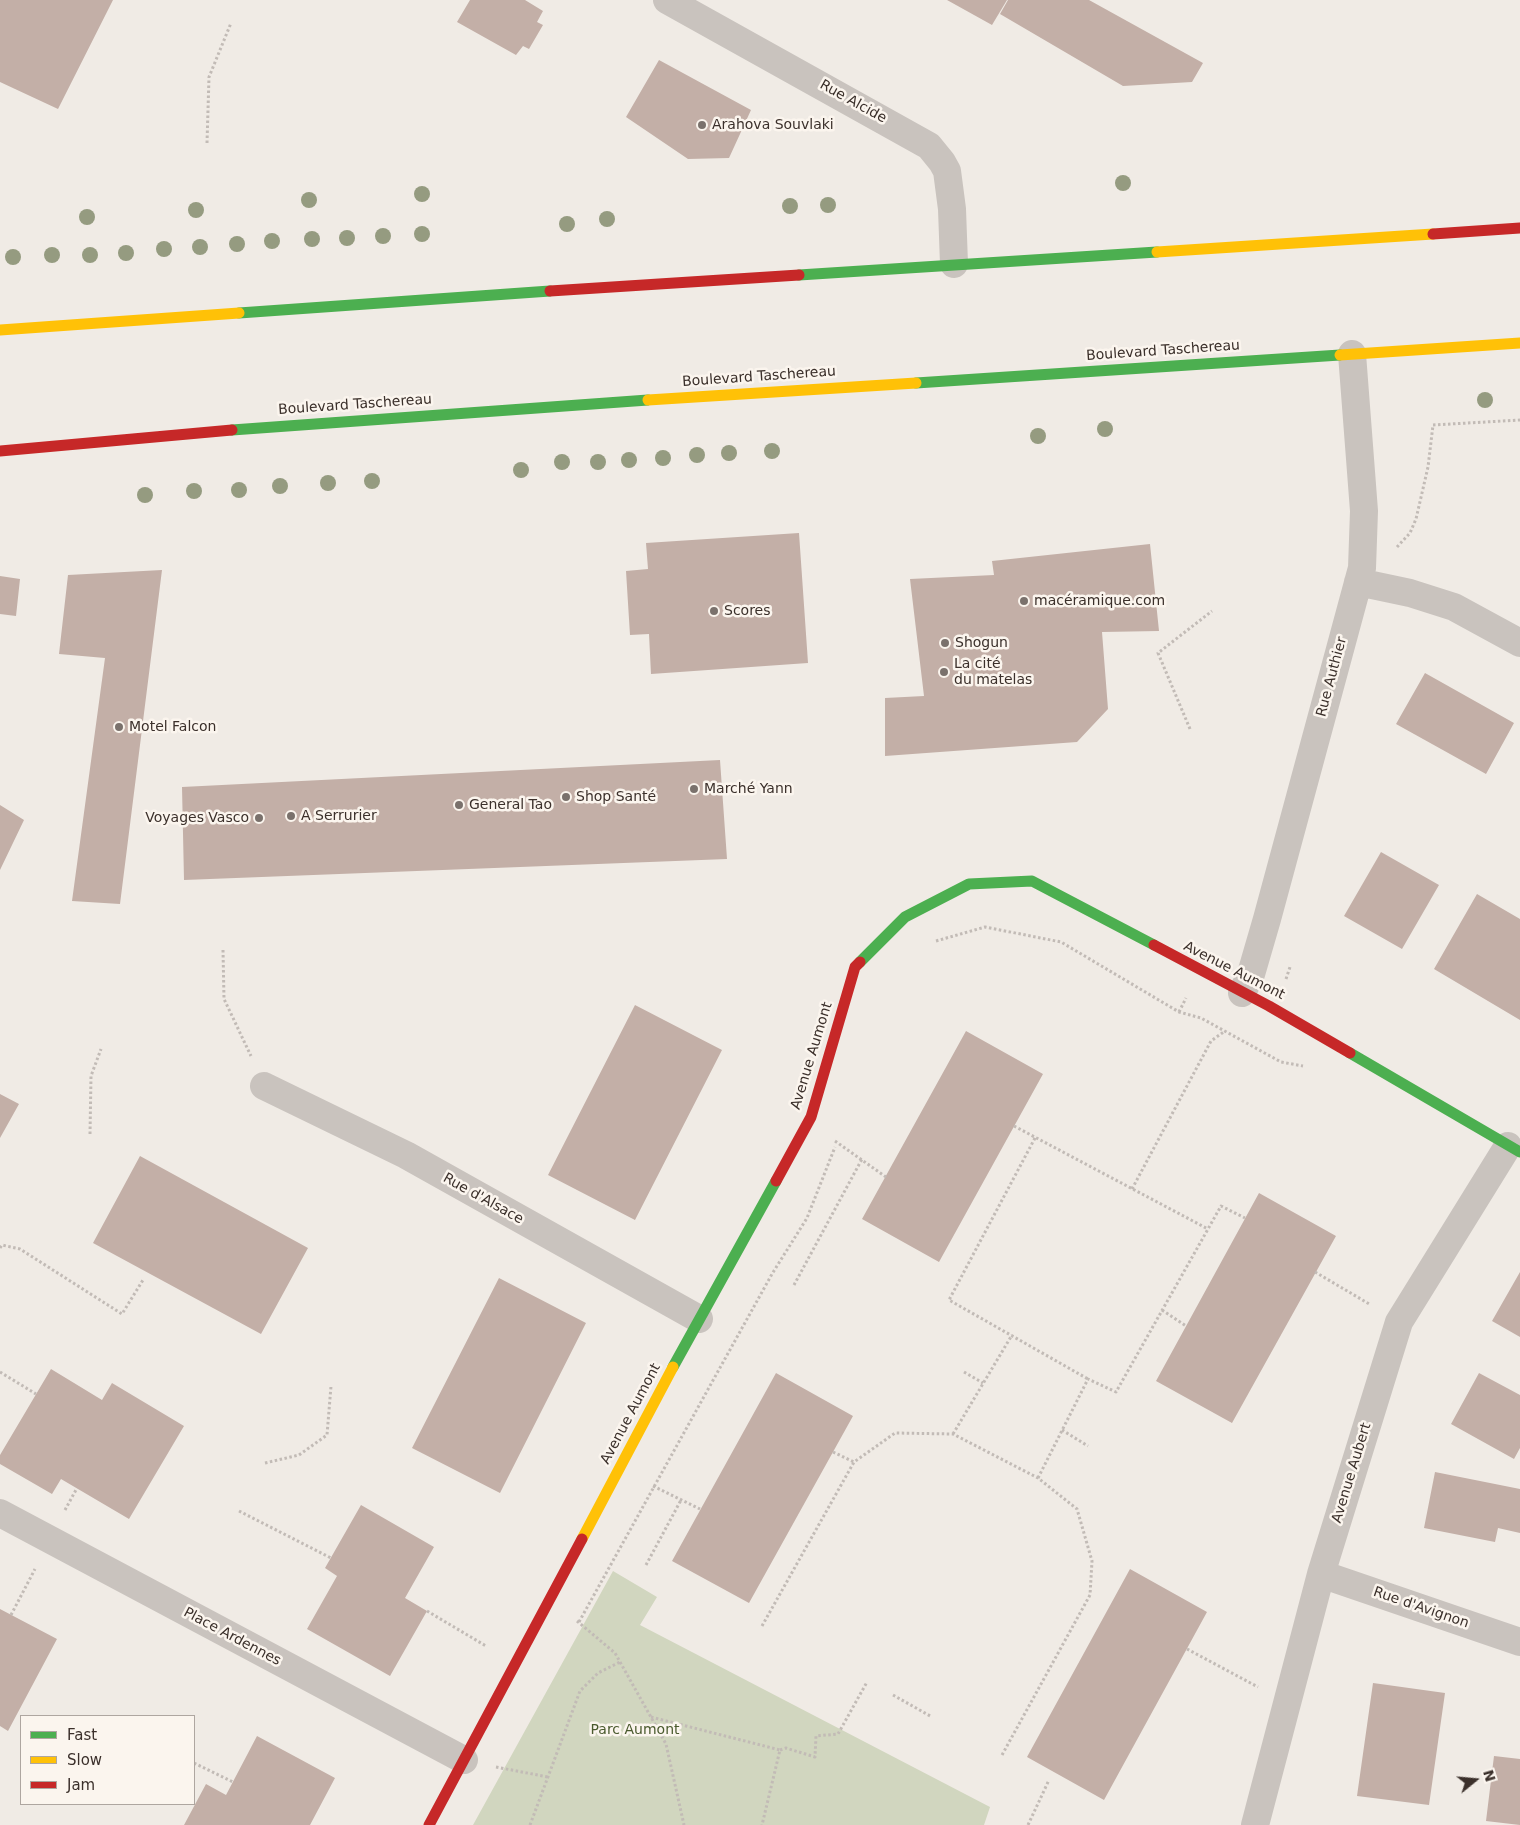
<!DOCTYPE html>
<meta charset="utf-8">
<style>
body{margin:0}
#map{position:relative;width:1520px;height:1825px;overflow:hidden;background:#f0ebe5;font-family:"DejaVu Sans",sans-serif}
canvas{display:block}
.legend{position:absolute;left:20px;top:1715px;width:175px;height:90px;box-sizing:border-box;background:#fbf5ee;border:1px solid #aea6a0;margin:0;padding:6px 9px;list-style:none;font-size:15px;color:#3b302b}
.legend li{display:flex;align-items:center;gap:10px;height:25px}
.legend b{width:25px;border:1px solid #aea6a0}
.north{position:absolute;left:1450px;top:1755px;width:50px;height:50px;-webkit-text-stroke:4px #fbf5ee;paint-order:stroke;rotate:73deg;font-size:14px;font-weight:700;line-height:20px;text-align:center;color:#3b302b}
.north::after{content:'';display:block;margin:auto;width:18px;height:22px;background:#3b302b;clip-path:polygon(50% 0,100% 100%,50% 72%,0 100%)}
</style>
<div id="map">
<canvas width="1520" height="1825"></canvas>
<ul class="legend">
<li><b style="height:6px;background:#4caf50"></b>Fast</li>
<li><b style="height:6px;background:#ffc107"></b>Slow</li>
<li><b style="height:6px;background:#c62828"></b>Jam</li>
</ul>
<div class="north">N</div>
</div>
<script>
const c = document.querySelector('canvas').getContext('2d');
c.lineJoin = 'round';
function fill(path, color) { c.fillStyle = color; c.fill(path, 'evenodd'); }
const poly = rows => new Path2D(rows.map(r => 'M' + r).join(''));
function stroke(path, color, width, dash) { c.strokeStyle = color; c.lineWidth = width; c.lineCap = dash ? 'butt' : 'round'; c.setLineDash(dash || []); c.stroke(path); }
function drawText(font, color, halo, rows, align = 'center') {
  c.font = font + ' "DejaVu Sans",sans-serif'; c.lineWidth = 5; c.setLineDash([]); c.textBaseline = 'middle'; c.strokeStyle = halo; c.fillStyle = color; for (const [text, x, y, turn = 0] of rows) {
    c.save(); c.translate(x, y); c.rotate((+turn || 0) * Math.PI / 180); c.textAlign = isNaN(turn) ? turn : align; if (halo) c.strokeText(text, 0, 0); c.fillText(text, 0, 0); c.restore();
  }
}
fill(poly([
 [613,1571,657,1597,640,1625,990,1807,984,1825,473,1825]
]), '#d1d6bf');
fill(poly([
 [0,0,113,0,58,109,0,82],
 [470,0,525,0,543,11,537,22,543,25,529,49,523,46,516,55,457,22],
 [947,0,1007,0,992,25],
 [1008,0,1089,0,1203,63,1192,82,1123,86,1000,14],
 [659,60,751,110,729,158,688,159,626,117],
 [799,533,808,663,651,674,649,634,630,635,626,571,648,569,646,543],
 [1150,544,1159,631,1102,632,1108,709,1077,742,885,756,885,698,924,696,910,579,994,575,992,561],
 [162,570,120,904,72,901,105,658,59,654,68,575],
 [0,576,20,579,16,616,0,614],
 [1425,673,1514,723,1486,774,1396,724],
 [720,760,727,859,184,880,182,787],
 [0,805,24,820,0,870],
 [1381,852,1439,885,1402,949,1344,916],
 [1477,894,1520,919,1520,1020,1434,969],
 [635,1005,722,1050,635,1220,548,1175],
 [966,1031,1043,1074,939,1262,862,1219],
 [0,1094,19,1104,0,1138],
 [140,1156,308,1248,261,1334,93,1243],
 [1259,1193,1336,1236,1232,1423,1156,1381],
 [1520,1272,1520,1337,1492,1321],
 [499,1278,586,1323,500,1493,412,1448],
 [51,1369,102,1400,112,1383,184,1426,129,1519,61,1479,52,1494,0,1464,0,1455],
 [776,1373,853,1416,749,1603,672,1561],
 [1479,1373,1520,1395,1520,1448,1514,1459,1451,1424],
 [1435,1472,1520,1489,1520,1533,1498,1528,1495,1542,1424,1528],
 [361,1505,434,1547,405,1598,427,1611,390,1676,307,1629,337,1576,325,1568],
 [1130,1569,1207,1612,1104,1800,1027,1757],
 [0,1609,57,1639,8,1731,0,1726],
 [1373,1683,1445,1693,1429,1805,1357,1796],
 [257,1736,335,1778,310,1825,184,1825,206,1784,226,1795],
 [1494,1756,1520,1759,1520,1825,1486,1821]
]), '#c3afa7');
stroke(poly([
 [207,143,209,77,231,23],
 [1397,547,1410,533,1416,519,1428,467,1433,425,1520,420],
 [1190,729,1158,653,1212,611],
 [936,941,985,927,1061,942,1179,1012,1201,1018,1281,1062,1303,1066],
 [223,950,224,999,251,1056],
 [1286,979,1290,967],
 [1179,1012,1186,998],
 [1014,1126,1208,1229],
 [90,1134,91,1076,101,1049],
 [1035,1138,949,1300,1088,1379],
 [835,1141,886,1177],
 [1132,1189,1211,1041,1225,1031],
 [0,1248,2,1245,20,1249,122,1314,143,1280],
 [1315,1272,1371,1305],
 [794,1285,862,1159],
 [1162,1310,1186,1326],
 [0,1372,36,1394],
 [964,1372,983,1383],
 [1062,1430,1088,1446],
 [953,1434,1012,1335],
 [833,1452,854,1462],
 [265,1463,299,1455,327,1435,331,1386],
 [1038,1478,1088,1379,1116,1392,1221,1206,1245,1218],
 [653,1486,700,1509],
 [65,1510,77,1488],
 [239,1511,331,1558],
 [646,1565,681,1500],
 [427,1611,486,1646],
 [11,1615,35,1569],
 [577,1621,615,1653,666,1744,684,1825],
 [579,1622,772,1274,807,1218,835,1147],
 [762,1626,854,1462,895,1433,953,1434,1038,1478,1077,1509,1092,1561,1090,1595,1002,1755],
 [1187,1649,1258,1687],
 [893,1695,932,1717],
 [651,1717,780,1750,762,1825],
 [780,1750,786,1748,815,1757,816,1736,838,1734,867,1682],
 [194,1763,233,1782],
 [496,1767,548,1777],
 [530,1825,580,1691,598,1673,620,1662],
 [1028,1825,1049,1780]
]), '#c2bbb6', 3, [2.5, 2.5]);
stroke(poly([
 [667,0,929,146,942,162,947,171,952,209,954,264],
 [1358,582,1410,593,1454,607,1520,643],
 [1242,993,1251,974,1267,919,1362,568,1364,511,1352,354],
 [264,1086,406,1155,699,1319],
 [0,1513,464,1760],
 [1321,1574,1520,1642],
 [1255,1825,1321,1574,1399,1322,1508,1146]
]), '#c9c3be', 28);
stroke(poly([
 [799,275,1157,252],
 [239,313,550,291],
 [916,383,1340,355],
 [232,430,648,400],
 [860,962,905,917,969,884,1032,881,1154,945],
 [1350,1053,1520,1152],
 [673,1367,776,1181]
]), '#4caf50', 11);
stroke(poly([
 [1157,252,1433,234],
 [0,330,239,313],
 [1340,355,1520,343],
 [648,400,916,383],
 [582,1539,673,1367]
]), '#ffc107', 11);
stroke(poly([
 [1433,234,1520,228],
 [550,291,799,275],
 [0,451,232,430],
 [1154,945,1269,1006,1350,1053],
 [776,1181,811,1117,855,967,860,962],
 [429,1825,582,1539]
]), '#c62828', 11);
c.fillStyle = '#959b80';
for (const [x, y] of [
 [1123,183],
 [422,194],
 [309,200],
 [828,205],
 [790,206],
 [196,210],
 [87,217],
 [607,219],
 [567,224],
 [422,234],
 [383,236],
 [347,238],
 [312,239],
 [272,241],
 [237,244],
 [200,247],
 [164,249],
 [126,253],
 [52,255],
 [90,255],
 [13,257],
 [1485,400],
 [1105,429],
 [1038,436],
 [772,451],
 [729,453],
 [697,455],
 [663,458],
 [629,460],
 [562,462],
 [598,462],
 [521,470],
 [372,481],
 [328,483],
 [280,486],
 [239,490],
 [194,491],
 [145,495]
]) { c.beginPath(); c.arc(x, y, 8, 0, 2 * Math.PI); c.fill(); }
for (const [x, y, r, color] of [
 [702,125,5,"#7a716c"],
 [1024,601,5,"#7a716c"],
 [714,611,5,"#7a716c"],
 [945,643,5,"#7a716c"],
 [944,672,5,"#7a716c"],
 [119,727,5,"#7a716c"],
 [694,789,5,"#7a716c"],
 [566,797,5,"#7a716c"],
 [459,805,5,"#7a716c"],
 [291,816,5,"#7a716c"],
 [259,818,5,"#7a716c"]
]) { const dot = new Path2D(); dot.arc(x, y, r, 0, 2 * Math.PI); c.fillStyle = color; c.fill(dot); stroke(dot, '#fbf5ee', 2); }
drawText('14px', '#3b302b', '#fbf5ee', [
 ["Rue Alcide",853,102,29],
 ["Boulevard Taschereau",1163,351,-4],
 ["Boulevard Taschereau",759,377,-4],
 ["Boulevard Taschereau",355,405,-4],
 ["Rue Authier",1332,677,-75],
 ["Avenue Aumont",1234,971,27],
 ["Avenue Aumont",812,1056,-73],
 ["Rue d'Alsace",483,1199,29],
 ["Avenue Aumont",631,1414,-62],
 ["Avenue Aubert",1352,1473,-73],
 ["Rue d'Avignon",1421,1608,19],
 ["Place Ardennes",232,1637,28]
]);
drawText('14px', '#3b302b', '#fbf5ee', [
 ["Arahova Souvlaki",712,125],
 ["macéramique.com",1034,601],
 ["Scores",724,611],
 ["Shogun",955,643],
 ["La cité",954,664],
 ["du matelas",954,680],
 ["Motel Falcon",129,727],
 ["Marché Yann",704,789],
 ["Shop Santé",576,797],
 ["General Tao",469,805],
 ["A Serrurier",301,816],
 ["Voyages Vasco",249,818,"right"]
], 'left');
drawText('14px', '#4a5a2e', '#fbf5ee', [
 ["Parc Aumont",635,1730]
]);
</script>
